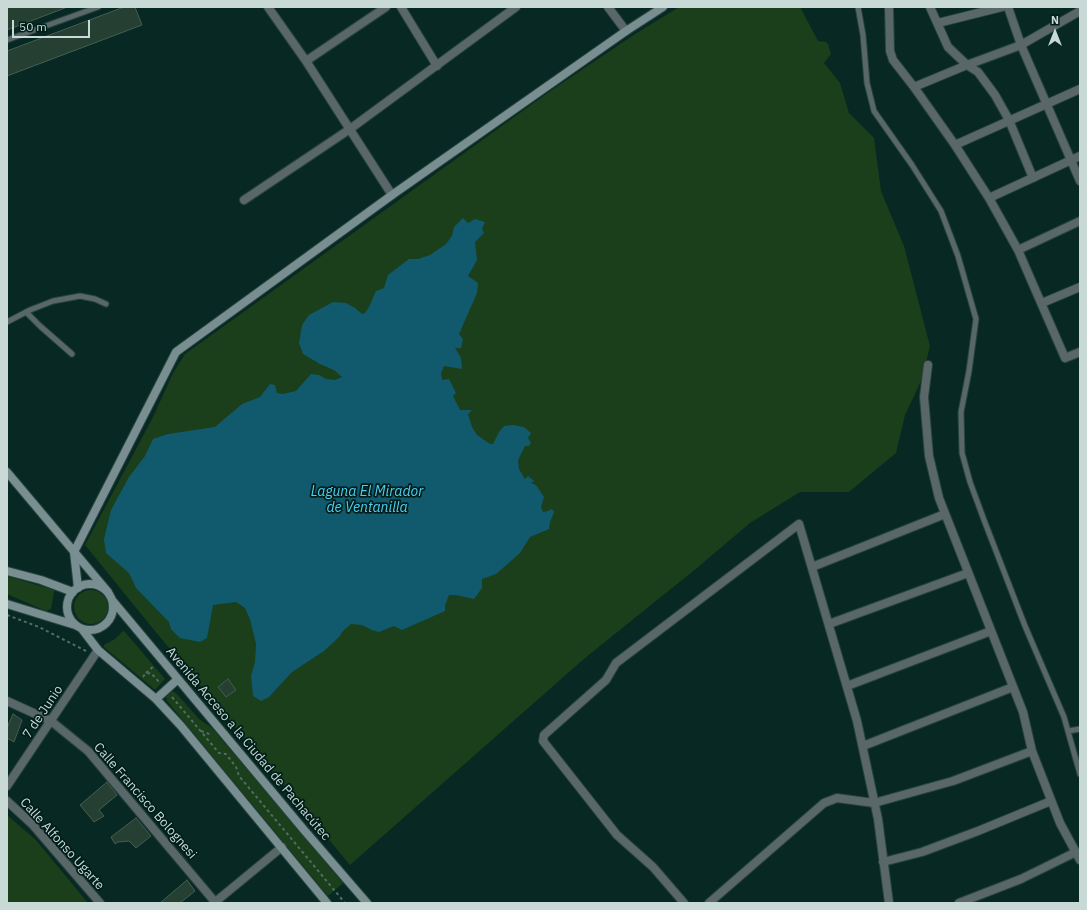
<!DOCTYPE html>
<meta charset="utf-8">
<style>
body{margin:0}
#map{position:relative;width:1087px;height:910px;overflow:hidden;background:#082823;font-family:"IBM Plex Sans",sans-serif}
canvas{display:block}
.frame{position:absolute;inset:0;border:8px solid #c8d9d6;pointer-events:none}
.north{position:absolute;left:1035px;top:12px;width:40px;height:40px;-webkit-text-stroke:3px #001e1a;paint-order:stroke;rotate:0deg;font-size:11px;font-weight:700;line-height:16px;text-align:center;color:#c8d9d6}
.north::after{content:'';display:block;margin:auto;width:14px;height:18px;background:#c8d9d6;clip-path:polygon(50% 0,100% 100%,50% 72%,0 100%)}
.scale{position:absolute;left:12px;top:20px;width:78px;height:18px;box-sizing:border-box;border:2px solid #c8d9d6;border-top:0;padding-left:5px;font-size:12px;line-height:14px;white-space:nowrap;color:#c8d9d6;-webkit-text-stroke:3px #001e1a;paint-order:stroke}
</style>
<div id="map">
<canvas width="1087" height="910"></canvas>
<div class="frame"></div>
<div class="north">N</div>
<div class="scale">50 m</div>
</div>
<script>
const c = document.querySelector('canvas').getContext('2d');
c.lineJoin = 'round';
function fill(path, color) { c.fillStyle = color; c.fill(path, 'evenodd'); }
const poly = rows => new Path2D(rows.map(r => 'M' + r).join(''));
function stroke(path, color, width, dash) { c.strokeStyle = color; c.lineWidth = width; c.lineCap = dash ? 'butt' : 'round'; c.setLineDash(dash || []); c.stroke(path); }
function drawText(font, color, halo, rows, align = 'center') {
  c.font = font + ' "IBM Plex Sans",sans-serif'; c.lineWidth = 3.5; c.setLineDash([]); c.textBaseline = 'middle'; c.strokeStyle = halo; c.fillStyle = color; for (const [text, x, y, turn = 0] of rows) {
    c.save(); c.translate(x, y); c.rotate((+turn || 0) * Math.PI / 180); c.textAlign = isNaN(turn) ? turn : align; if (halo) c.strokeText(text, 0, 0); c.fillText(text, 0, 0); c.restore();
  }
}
fill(poly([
 [679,7,800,7,818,41,826,42,828,44,831,54,824,63,840,83,849,113,874,138,881,191,904,246,930,346,922,379,905,415,896,453,849,492,800,492,750,523,697,568,585,658,350,865,150,625,85,545,153,417,173,373,185,354,549,92,635,34],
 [7,576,54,590,54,592,51,609,46,611,7,594],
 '74 607a17 17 0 1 1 34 0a17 17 0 1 1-34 0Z',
 [123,631,125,632,165,679,156,689,154,689,104,647,104,645,115,639],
 [173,691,177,694,199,719,212,728,343,883,328,896,167,701,166,696,167,693],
 [7,815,36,840,88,903,7,903]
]), '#1b3e1b');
fill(poly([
 [463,218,468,223,475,219,485,222,482,229,484,233,475,242,477,260,468,276,478,283,477,293,459,334,463,339,461,348,455,348,461,358,462,369,444,366,441,373,442,380,449,379,456,393,453,396,460,410,472,410,468,414,472,427,477,435,490,444,493,444,499,432,504,426,513,425,524,427,531,433,528,438,531,443,529,446,525,446,520,456,518,461,519,469,525,479,528,476,534,481,531,483,536,485,544,497,541,507,543,512,548,511,552,509,554,512,550,522,549,529,530,537,520,553,496,574,482,579,482,588,474,599,456,595,449,595,445,605,445,611,402,630,394,626,379,632,372,630,362,625,351,624,343,631,339,637,324,651,292,672,269,697,261,701,253,696,251,676,255,662,256,644,250,619,245,608,236,602,213,605,207,638,200,642,180,638,171,629,169,622,136,588,129,573,106,553,104,539,111,510,129,477,145,456,153,439,168,434,215,427,242,404,260,397,270,384,275,385,277,393,283,394,296,391,311,374,319,375,326,379,335,380,342,377,334,370,320,364,303,354,299,343,302,325,309,315,333,302,346,303,355,308,362,314,365,313,369,307,376,291,384,288,388,275,409,259,418,259,430,255,446,244,452,236,454,227]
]), '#115a6e');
const building = poly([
 [7,7,64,7,65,8,7,30,7,7],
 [124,7,135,7,142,25,7,76,7,51,124,7],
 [228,679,236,690,226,697,218,687,228,679],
 [13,714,22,720,14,742,7,738,7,728,13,714],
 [107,782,117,795,99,810,104,816,94,822,80,805,107,782],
 [136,818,151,836,136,848,129,841,118,842,115,844,111,837,136,818],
 [187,880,195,891,180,903,160,903,187,880]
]);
fill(building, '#263f33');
stroke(building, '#445e51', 1);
const lane = poly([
 [858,7,863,35,867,83,874,111,912,165,941,211,958,256,976,319,969,371,961,412,962,453,970,482,984,520,1025,626,1064,717,1080,774],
 [7,40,98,7],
 [26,312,40,326,72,354],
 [7,322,30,310,53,301,80,296,95,299,106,304],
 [1068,731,1080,729]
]);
const street = poly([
 [268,7,306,61,392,195],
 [401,7,437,66],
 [608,7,626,31],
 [889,7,890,51,893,60,914,87,955,145,989,198,1018,250,1065,358,1080,352],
 [930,7,948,47,967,65,978,72,995,95,1009,120,1033,178],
 [1008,7,1021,45,1080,181],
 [938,23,1002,7],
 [306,61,386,7],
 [914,87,967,65,1021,45,1080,11],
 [955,145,1080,89],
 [989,198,1080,156],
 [244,200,350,129,516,7],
 [1018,250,1080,221],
 [1042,303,1080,287],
 [928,365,924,397,929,456,939,498,1023,712,1032,751,1060,823,1080,860],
 [812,567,945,514],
 [829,624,968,573],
 [847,686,991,631],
 [7,701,51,721,88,751,215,902],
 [863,746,1013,687],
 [7,786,98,650],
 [7,801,32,824,100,903],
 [883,862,922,852,978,831,1051,801],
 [214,903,282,847],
 [684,903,653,867,617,835,543,741,544,735,606,680,616,663,799,524,857,721,878,819,889,903],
 [709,903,824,803,837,798,874,803,953,781,1032,751],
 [959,903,1021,879,1076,852]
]);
const secondary = poly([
 [7,472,108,592],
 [74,552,176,352,392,195,626,31,663,7],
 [74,552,78,588],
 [7,571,41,580,73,592],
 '67 607a23 23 0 1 1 46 0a23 23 0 1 1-46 0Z',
 [112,600,304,830,367,903],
 [7,604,75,625],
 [82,629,98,650,156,699,181,726,327,903],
 [156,699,178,679]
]);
stroke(lane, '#274440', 7);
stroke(street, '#274440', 10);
stroke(secondary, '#274440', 10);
stroke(poly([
 [7,615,39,627,88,652],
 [146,673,155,665],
 [143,677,145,674,151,673,160,683],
 [172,697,219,753,226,754,236,767,239,776,345,903],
 [201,731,212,735]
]), '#526c68', 2, [3, 3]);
stroke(lane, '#596768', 5);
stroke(street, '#596768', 8);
stroke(secondary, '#788e90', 8);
drawText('13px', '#c8d9d6', '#001e1a', [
 ["7 de Junio",43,712,-56],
 ["Avenida Acceso a la Ciudad de Pachacútec",248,744,50],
 ["Calle Francisco Bolognesi",145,801,49],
 ["Calle Alfonso Ugarte",62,844,48]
]);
drawText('italic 14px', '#4fd0f5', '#001e1a', [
 ["Laguna El Mirador",367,492],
 ["de Ventanilla",367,508]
]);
</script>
